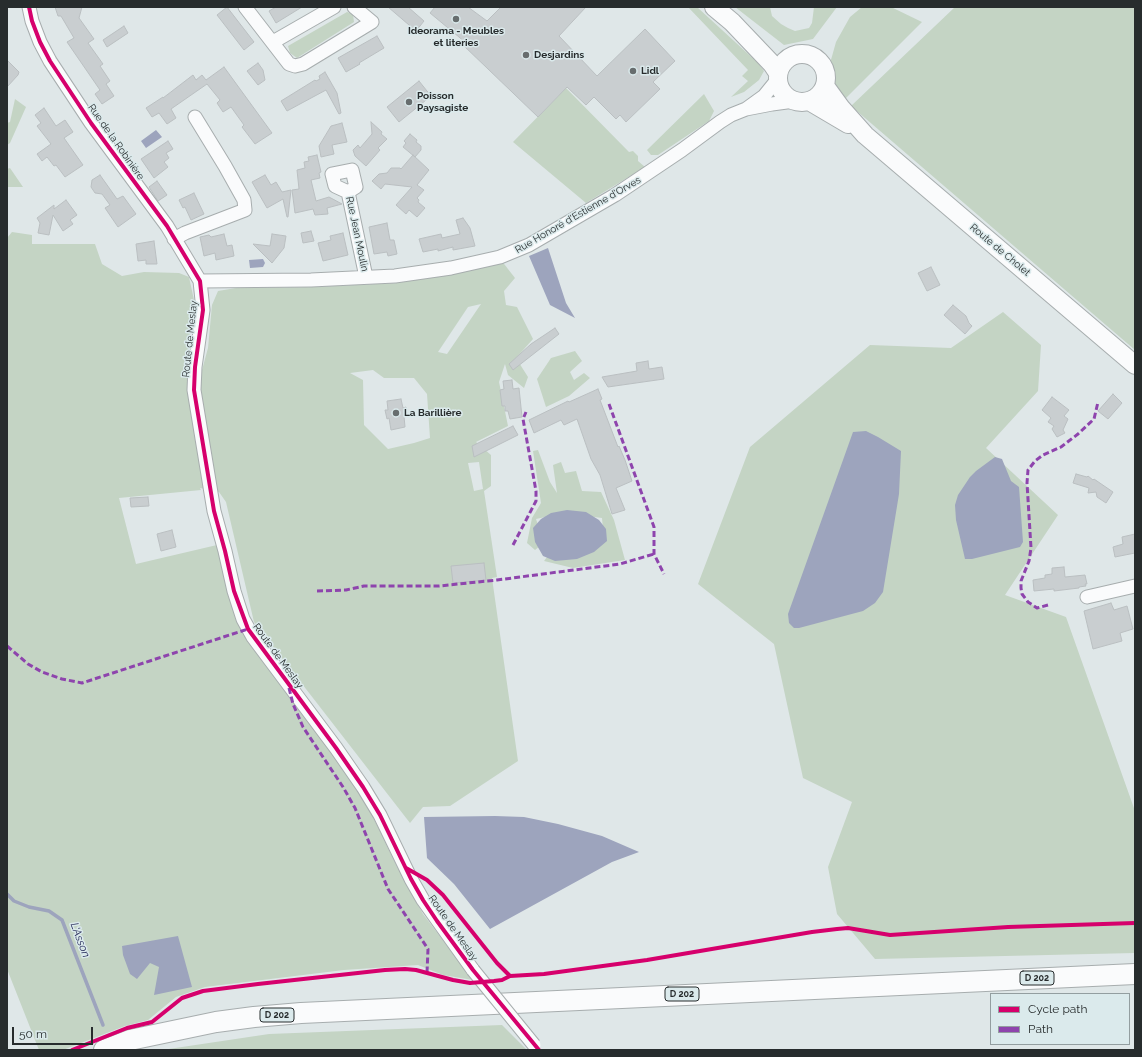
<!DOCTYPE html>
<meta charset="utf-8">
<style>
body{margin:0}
#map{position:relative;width:1142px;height:1057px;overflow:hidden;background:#dfe7e8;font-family:Raleway,sans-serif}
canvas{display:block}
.frame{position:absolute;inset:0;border:8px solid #272c2d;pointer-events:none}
.legend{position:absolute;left:990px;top:993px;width:140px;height:52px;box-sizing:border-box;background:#dbeaec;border:1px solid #939ea0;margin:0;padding:5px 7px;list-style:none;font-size:12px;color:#272c2d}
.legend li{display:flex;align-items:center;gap:8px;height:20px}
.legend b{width:20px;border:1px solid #939ea0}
.scale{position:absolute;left:12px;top:1027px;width:81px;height:18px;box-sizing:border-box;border:2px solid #272c2d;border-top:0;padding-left:5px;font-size:12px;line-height:14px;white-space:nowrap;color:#272c2d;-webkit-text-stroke:3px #dbeaec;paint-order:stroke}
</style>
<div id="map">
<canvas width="1142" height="1057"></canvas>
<div class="frame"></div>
<ul class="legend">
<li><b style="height:5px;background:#d6006c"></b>Cycle path</li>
<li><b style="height:5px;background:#8e44ad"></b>Path</li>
</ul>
<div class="scale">50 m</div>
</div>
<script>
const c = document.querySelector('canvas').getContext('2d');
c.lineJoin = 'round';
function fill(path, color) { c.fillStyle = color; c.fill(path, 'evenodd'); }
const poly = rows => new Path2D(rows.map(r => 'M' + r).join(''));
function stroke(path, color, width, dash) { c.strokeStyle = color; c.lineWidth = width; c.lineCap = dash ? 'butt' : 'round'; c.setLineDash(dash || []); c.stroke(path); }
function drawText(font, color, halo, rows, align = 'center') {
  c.font = font + ' Raleway,sans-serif'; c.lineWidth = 3; c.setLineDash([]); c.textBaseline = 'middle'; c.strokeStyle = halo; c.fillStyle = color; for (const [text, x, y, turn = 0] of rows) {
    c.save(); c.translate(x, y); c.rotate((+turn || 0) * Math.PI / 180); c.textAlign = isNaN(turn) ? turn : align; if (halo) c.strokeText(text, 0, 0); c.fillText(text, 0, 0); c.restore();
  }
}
fill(poly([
 [688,7,697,7,758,63,764,71,759,80,744,92,731,97,748,81,742,76,748,70],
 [735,7,770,7,772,16,781,24,788,28,795,31,809,28,812,23,814,7,837,7,813,39,784,45],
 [862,7,891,7,922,22,842,102,835,90,829,67,836,42,850,17],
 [955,7,1135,7,1135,350,851,106],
 [347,12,353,14,354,22,297,58,290,53,288,46],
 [566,88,629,152,633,151,638,156,638,161,645,167,586,203,513,142],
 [704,94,714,111,709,121,658,155,651,155,647,150],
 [15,99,26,107,10,143,7,145,7,123,10,122],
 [10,168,23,187,7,187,7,169],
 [12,232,32,235,32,244,95,244,102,264,122,276,144,272,179,273,189,277,194,300,187,361,187,390,200,393,202,370,208,348,212,305,218,291,236,288,314,287,397,283,501,260,515,278,504,291,506,305,517,307,533,339,516,358,528,377,524,388,508,375,505,364,499,382,508,426,476,442,491,455,491,486,484,491,497,577,492,578,518,761,450,806,423,807,410,823,254,622,226,502,219,492,200,488,201,490,119,498,136,564,217,545,238,623,272,671,317,730,366,802,397,867,423,914,473,980,443,975,418,965,344,970,205,987,176,997,148,1020,125,1026,63,1050,39,1050,7,969,7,238],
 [481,304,447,354,438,352,468,307],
 [373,370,384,378,414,378,427,394,430,438,414,443,388,449,364,425,363,380,350,373],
 [479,462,483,489,474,491,468,463],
 [1003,312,1041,345,1038,391,986,448,1058,515,1005,595,1066,617,1135,811,1135,953,875,959,837,914,828,867,852,802,803,778,774,644,698,584,750,447,870,345,951,348],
 [575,351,582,361,570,372,574,380,584,373,590,378,569,396,546,407,537,379,551,358],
 [538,450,550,482,557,493,553,465,561,462,565,473,576,471,582,491,601,492,614,520,625,560,573,568,544,561,551,552,604,541,602,518,564,513,536,519,539,528,546,541,535,550,527,543,532,518,541,503,533,451],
 [502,1025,527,1050,162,1050,269,1034]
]), '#c4d4c4');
fill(poly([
 [156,130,162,137,146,148,141,141],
 [548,248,566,303,575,318,550,305,529,256],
 [263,259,265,263,263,267,250,268,249,260],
 [866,431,878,437,901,451,899,494,883,592,875,603,863,611,799,628,794,628,789,623,788,614,853,432],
 [995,457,1002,459,1011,481,1019,487,1023,542,1020,547,972,559,965,559,956,520,955,505,958,495,970,477,976,471],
 [567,510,586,512,599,520,606,529,607,541,594,552,577,559,555,561,543,556,535,542,533,528,541,519,551,513],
 [495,816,524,817,558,824,602,836,639,852,612,862,490,929,454,884,427,858,424,817],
 [178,936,192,987,154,995,159,967,150,963,137,979,130,974,123,955,122,946]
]), '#9da4bd');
stroke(poly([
 [7,894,14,901,29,907,49,911,62,920,103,1025]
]), '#9da4bd', 3.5);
const building = poly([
 [55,7,82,7,79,18,94,39,88,43,103,64,100,66,110,81,106,84,114,96,102,104,95,94,100,90,67,42,74,38,61,16,58,16,55,7],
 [227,7,254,42,244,50,217,15,227,7],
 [276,7,302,7,276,23,269,11,276,7],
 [388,7,408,7,424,21,416,31,388,7],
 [435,7,468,7,487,21,501,7,586,7,559,36,597,76,645,29,675,61,653,82,660,89,626,122,620,115,616,119,594,97,586,105,567,87,538,117,463,45,465,42,430,13,435,7],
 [124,26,128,33,107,47,103,40,124,26],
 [377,36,384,48,359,63,360,64,346,72,338,58,377,36],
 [7,60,19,72,18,75,7,87,7,60],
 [258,63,263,70,265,80,258,85,247,71,258,63],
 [224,67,272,133,255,144,242,127,244,125,231,107,223,112,217,103,220,100,207,84,171,109,176,118,167,124,159,113,152,117,146,108,163,97,163,98,193,75,196,80,202,75,206,80,224,67],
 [325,72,337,93,341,113,339,114,326,90,287,111,281,101,315,80,316,81,320,79,319,76,325,72],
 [419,81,431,96,399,122,387,107,419,81],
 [44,108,56,126,65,120,73,132,64,138,83,165,65,177,56,165,54,166,47,157,42,161,37,154,51,144,37,126,41,123,35,115,44,108],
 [371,122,382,132,381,134,387,139,378,148,380,150,366,166,355,156,353,150,358,145,360,148,372,134,371,122],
 [342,123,347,142,332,145,334,154,321,157,319,146,331,126,342,123],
 [410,134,417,140,416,142,421,146,421,150,415,157,403,147,406,143,404,141,410,134],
 [168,141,173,149,166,153,169,158,164,162,168,167,154,178,141,159,168,141],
 [317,155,321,172,319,173,320,178,311,180,316,201,329,197,342,204,327,208,328,214,315,215,313,209,295,213,292,190,299,189,297,170,305,168,304,162,309,161,308,157,317,155],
 [413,155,429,170,417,185,424,190,417,198,419,200,418,202,425,208,417,217,409,210,406,214,396,205,412,187,385,184,381,189,372,181,379,174,387,173,391,168,400,168,401,169,413,155],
 [100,175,117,199,123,196,136,214,118,227,105,208,110,205,102,194,95,193,91,187,92,180,100,175],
 [265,175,271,185,276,182,282,192,291,190,288,217,287,217,283,199,267,208,252,182,265,175],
 [157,181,167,195,158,201,149,187,157,181],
 [194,193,204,214,191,220,185,207,183,208,179,200,194,193],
 [66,200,77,215,70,220,73,224,63,231,53,215,49,235,38,233,40,223,37,218,54,205,54,209,66,200],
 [463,218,470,228,475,246,453,250,453,247,438,251,438,249,423,252,419,239,441,234,442,238,460,234,456,220,463,218],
 [387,223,390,240,394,240,397,254,388,256,387,252,374,254,369,227,387,223],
 [311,231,314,241,303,243,301,233,311,231],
 [343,233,348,255,323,261,318,243,331,240,330,236,343,233],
 [224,234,227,246,232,245,234,256,216,260,215,253,204,256,200,237,209,235,211,237,224,234],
 [272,234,286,236,284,248,272,263,253,244,270,246,272,234],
 [154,241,157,264,146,264,146,260,138,261,136,244,154,241],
 [931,267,940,285,927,291,918,273,931,267],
 [953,305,966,316,969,323,972,326,965,334,944,315,953,305],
 [555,328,559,334,513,370,509,364,531,344,555,328],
 [648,361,649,369,662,367,664,379,608,387,602,377,637,371,636,363,648,361],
 [512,380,513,389,519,388,522,417,510,419,508,411,505,411,505,406,502,406,500,390,504,389,503,381,512,380],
 [598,389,602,399,600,400,618,447,619,446,625,460,632,481,616,488,625,510,612,514,600,475,591,459,577,419,564,425,561,420,534,433,529,420,568,401,569,402,598,389],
 [1113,394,1122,403,1108,419,1098,411,1113,394],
 [1052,397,1069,410,1064,416,1068,419,1063,430,1065,433,1057,437,1052,429,1054,426,1048,422,1051,418,1042,410,1052,397],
 [401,399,403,408,406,407,407,415,404,416,405,427,391,430,389,418,387,419,385,410,388,410,387,401,401,399],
 [513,426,518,435,474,457,472,446,513,426],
 [1076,474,1087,477,1088,476,1093,480,1094,479,1113,492,1106,503,1097,497,1096,492,1088,493,1089,488,1073,483,1076,474],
 [148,497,149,506,131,507,130,498,148,497],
 [172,530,176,547,161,551,157,534,172,530],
 [1135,534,1135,553,1115,557,1113,547,1123,544,1122,537,1135,534],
 [484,563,486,580,453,583,451,566,484,563],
 [1064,567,1065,577,1085,575,1087,584,1085,584,1086,586,1079,587,1079,588,1054,591,1054,589,1034,591,1033,580,1045,578,1045,575,1052,574,1052,568,1064,567],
 [1111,603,1114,610,1127,606,1133,629,1120,633,1122,641,1093,649,1084,611,1111,603]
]);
fill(building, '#c9ced0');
stroke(building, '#babfc1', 1);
const street = poly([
 [29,7,32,21,40,42,50,61,91,123,167,226,200,281,203,310,195,367,194,390,214,511,225,551,234,591,243,619,253,637,336,748,363,787,380,815,411,879,423,900,473,970],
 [245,7,289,64,295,66,303,64,372,22,354,7],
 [273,42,334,7],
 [777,80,764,96,746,109,772,104,794,101],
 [348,192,335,186,332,174,352,170,356,187,348,192,366,277],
 [174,239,185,233,245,210,244,200,225,166,195,117],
 [200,281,311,280,395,276,451,268,500,257,529,245,615,195,682,150,720,122,731,115,746,109],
 [1087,597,1135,586]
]);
const secondary = poly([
 [714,7,732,22,772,64,778,73],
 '778 78a24 24 0 1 1 48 0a24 24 0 1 1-48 0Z',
 [825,86,841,108,865,135,1135,365],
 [809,101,848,124]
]);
const primary = poly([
 [104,1050,130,1040,216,1022,254,1017,301,1013,1135,974]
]);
stroke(street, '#a7adae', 15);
stroke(secondary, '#a7adae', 20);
stroke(primary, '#a7adae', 22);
stroke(street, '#fafbfc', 13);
stroke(secondary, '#fafbfc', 18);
stroke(primary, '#fafbfc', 20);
const streetBridge = poly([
 [473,970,534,1045]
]);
stroke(streetBridge, '#a7adae', 15, []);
stroke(streetBridge, '#fafbfc', 13);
stroke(poly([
 [609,404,654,527,654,554,664,574],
 [513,545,536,501,536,491,523,419,526,412],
 [317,591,346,590,364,586,439,586,497,580,620,564,654,554],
 [1048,605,1037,608,1028,602,1022,594,1021,588,1021,581,1029,561,1031,548,1027,483,1028,470,1035,461,1043,455,1061,447,1078,434,1094,419,1098,402],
 [7,646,28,664,42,672,62,679,82,683,248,629],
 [289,688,293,704,303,727,343,787,355,808,388,889,428,949,427,973]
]), '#8e44ad', 3, [6, 3]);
stroke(poly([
 [29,7,32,21,40,42,50,61,91,123,167,226,200,281,203,310,195,367,194,390,214,511,225,551,234,591,248,629,336,748,363,787,380,815,411,879,423,900,437,921,473,970,539,1050],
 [406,868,427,880,443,895,497,963,510,976],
 [72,1050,127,1028,152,1022,182,998,203,991,258,984,385,970,405,969,416,970,453,980,470,983,494,981,502,980,510,976,544,974,647,960,812,932,837,929,848,928,890,935,1008,927,1135,923]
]), '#d6006c', 4);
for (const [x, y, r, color] of [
 [456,19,4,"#676d6e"],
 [526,55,4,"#676d6e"],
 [633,71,4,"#676d6e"],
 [409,102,4,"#676d6e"],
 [396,413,4,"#676d6e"]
]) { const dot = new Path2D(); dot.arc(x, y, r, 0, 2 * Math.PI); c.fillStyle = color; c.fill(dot); stroke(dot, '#dbeaec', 1.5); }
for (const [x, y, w] of [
 [1037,978,34],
 [682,994,34],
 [277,1015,34]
]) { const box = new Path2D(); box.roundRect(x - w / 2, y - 7, w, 14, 3); c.fillStyle = '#dbeaec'; c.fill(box); stroke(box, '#272c2d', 1); }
drawText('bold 9px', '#272c2d', null, [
 ["D 202",1037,978],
 ["D 202",682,994],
 ["D 202",277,1015]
]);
drawText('bold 10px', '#272c2d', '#dbeaec', [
 ["Ideorama - Meubles",456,31,"center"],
 ["et literies",456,43,"center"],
 ["Desjardins",534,55],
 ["Lidl",641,71],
 ["Poisson",417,96],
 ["Paysagiste",417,108],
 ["La Barillière",404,413]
], 'left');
drawText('10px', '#272c2d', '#dbeaec', [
 ["Rue de la Robinière",116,142,55],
 ["Rue Honoré d'Estienne d'Orves",578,215,-30],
 ["Rue Jean Moulin",357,234,78],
 ["Route de Cholet",1000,250,40],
 ["Route de Meslay",190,339,-84],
 ["Route de Meslay",278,656,54],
 ["Route de Meslay",453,928,55]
]);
drawText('italic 11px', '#242857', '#dbeaec', [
 ["L'Asson",80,940,69]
]);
</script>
